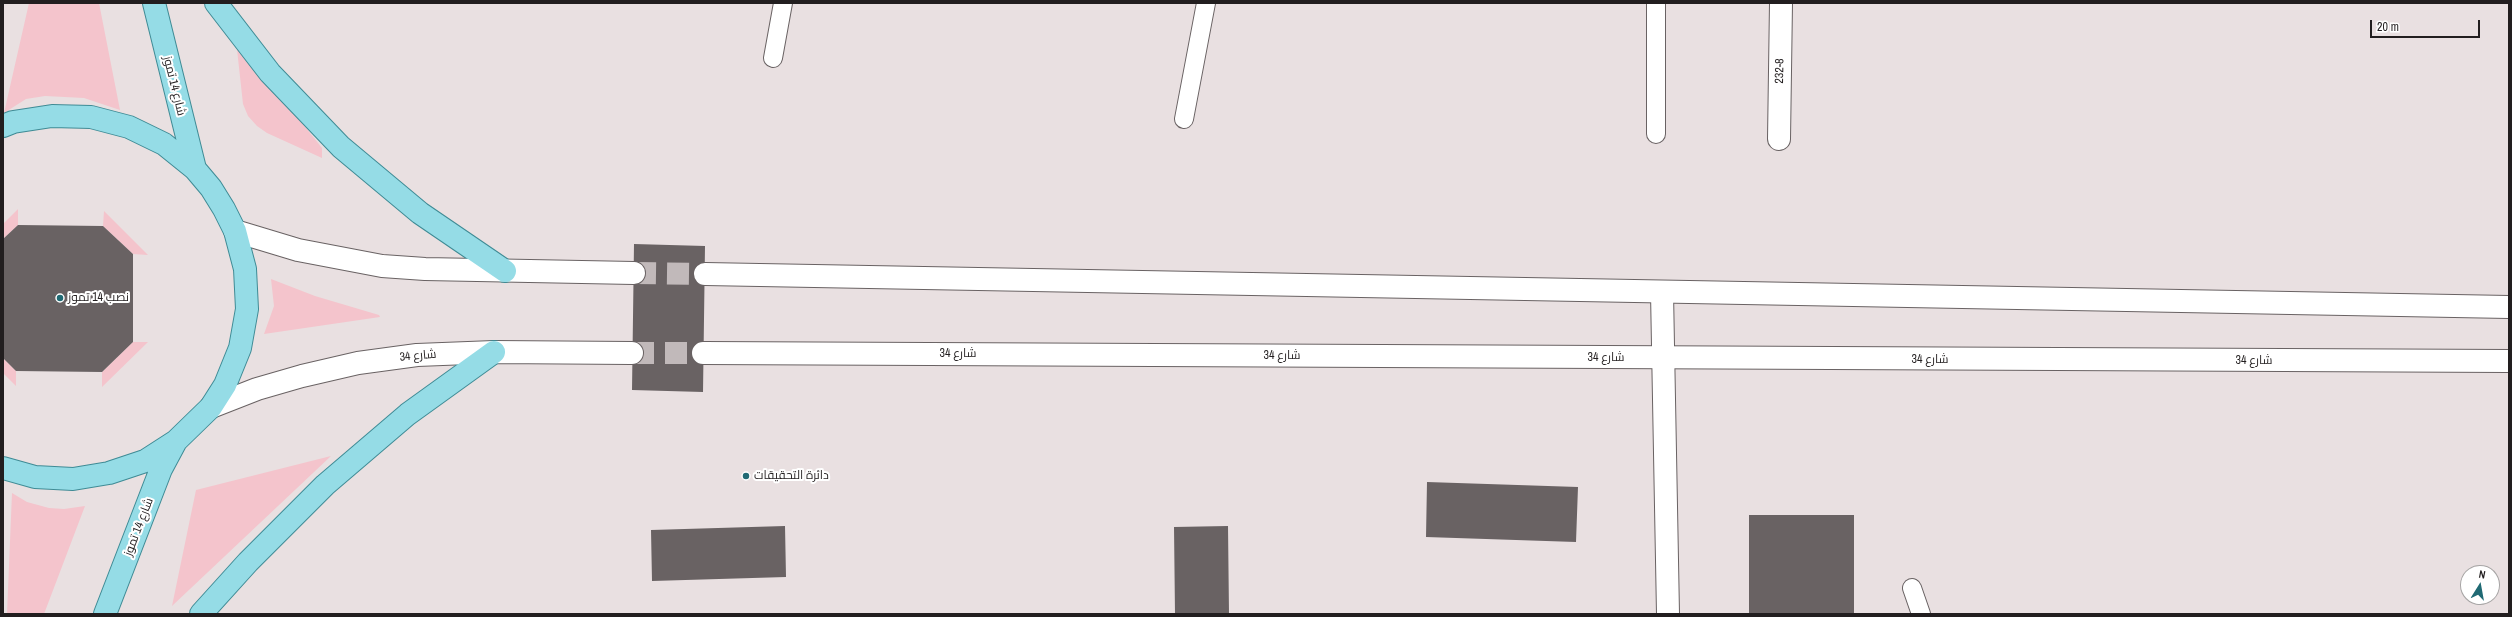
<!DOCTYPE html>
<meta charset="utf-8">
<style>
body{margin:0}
#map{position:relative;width:2512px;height:617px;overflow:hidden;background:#e9e0e1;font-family:"Archivo Narrow",sans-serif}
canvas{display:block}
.frame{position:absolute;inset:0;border:4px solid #221e1f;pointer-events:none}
.north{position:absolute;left:2460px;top:565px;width:40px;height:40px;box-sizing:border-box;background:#fff;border:1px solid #a7a5a5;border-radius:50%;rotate:11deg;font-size:11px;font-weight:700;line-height:16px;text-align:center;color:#221e1f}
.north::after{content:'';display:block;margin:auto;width:14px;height:18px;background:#206a74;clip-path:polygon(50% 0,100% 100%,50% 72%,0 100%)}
.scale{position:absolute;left:2370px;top:20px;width:110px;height:18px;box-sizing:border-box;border:2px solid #221e1f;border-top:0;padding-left:5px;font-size:12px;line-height:14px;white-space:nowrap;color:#221e1f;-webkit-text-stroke:3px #fff;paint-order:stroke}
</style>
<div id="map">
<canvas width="2512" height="617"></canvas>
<div class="frame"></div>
<div class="north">N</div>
<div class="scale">20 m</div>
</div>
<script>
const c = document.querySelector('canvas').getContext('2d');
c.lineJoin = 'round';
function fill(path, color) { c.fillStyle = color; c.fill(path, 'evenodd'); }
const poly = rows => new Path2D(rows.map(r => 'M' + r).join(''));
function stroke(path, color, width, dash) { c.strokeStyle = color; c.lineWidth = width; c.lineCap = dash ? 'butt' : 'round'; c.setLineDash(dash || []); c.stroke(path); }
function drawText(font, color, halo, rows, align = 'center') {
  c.font = font + ' "Archivo Narrow",Cairo,sans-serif'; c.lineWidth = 4; c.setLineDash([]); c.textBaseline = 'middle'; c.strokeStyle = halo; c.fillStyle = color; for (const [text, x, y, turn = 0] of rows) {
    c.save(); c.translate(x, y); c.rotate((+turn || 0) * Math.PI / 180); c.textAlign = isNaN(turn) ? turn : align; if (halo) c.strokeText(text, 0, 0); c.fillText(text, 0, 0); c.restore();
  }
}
fill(poly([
 [29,3,99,3,120,110,84,98,45,96,26,99,4,113],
 [236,40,322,148,322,158,267,133,257,126,248,116,243,104],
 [18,209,18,225,3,239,3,224],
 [104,211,148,255,133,254,103,226],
 [271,279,315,296,379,315,380,317,264,334,274,306],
 [133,342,148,342,102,387,102,372],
 [3,358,16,371,16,386,3,373],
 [331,456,172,606,196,490],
 [12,493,27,502,49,508,64,509,85,506,44,614,7,614]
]), '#f4c4cc');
fill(poly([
 [18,225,103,226,133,254,133,342,102,372,16,371,3,358,3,239],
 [634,244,705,246,703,392,632,390],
 [1427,482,1578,487,1576,542,1426,537],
 [1749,515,1854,515,1854,614,1749,614],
 [785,526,786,577,652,581,651,530],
 [1228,526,1229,614,1175,614,1174,527]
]), '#696263');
stroke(poly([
 [634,273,705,274],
 [632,353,703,353]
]), '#c1b9ba', 22, [22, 11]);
const lane = poly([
 [773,58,783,3],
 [1184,119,1206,3],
 [1656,134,1656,3],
 [1912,588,1921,614]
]);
const street = poly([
 [1779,139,1781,3],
 [1662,292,1668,614]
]);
const secondary = poly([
 [235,231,298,250,382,266,425,269,634,273],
 [705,274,2509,307],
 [703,353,2509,361],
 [211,407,257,389,302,376,358,363,417,355,494,352,632,353]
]);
const primary = poly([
 [154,3,195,169],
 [216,3,270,73,341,147,420,213,505,271],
 [3,126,13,122,52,116,91,117,129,127,164,144,195,169,211,188,224,209,235,231,245,269,247,309,240,348,225,385,211,407,176,441,145,461,109,473,73,479,35,477,3,468],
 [105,614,161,469,176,441],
 [201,614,248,562,325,485,408,414,494,352]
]);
stroke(lane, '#696263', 20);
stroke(street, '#696263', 24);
stroke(secondary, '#696263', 24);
stroke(primary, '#3f8b95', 24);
stroke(lane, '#fff', 18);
stroke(street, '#fff', 22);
stroke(secondary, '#fff', 22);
stroke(primary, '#95dce6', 22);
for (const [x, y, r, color] of [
 [60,298,4,"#206a74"],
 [746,476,4,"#206a74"]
]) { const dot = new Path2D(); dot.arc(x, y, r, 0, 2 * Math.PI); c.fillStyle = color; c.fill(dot); stroke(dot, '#fff', 1.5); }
drawText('12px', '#221e1f', '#fff', [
 ["232-8",1780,71,-89],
 ["شارع 14 تموز",174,86,76],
 ["شارع 34",958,354],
 ["شارع 34",418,356,-5],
 ["شارع 34",1282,356],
 ["شارع 34",1606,358],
 ["شارع 34",1930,360],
 ["شارع 34",2254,361],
 ["شارع 14 تموز",139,527,-69]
]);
drawText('12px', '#221e1f', '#fff', [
 ["نصب 14 تموز",68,298],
 ["دائرة التحقيقات",754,476]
], 'left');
</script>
